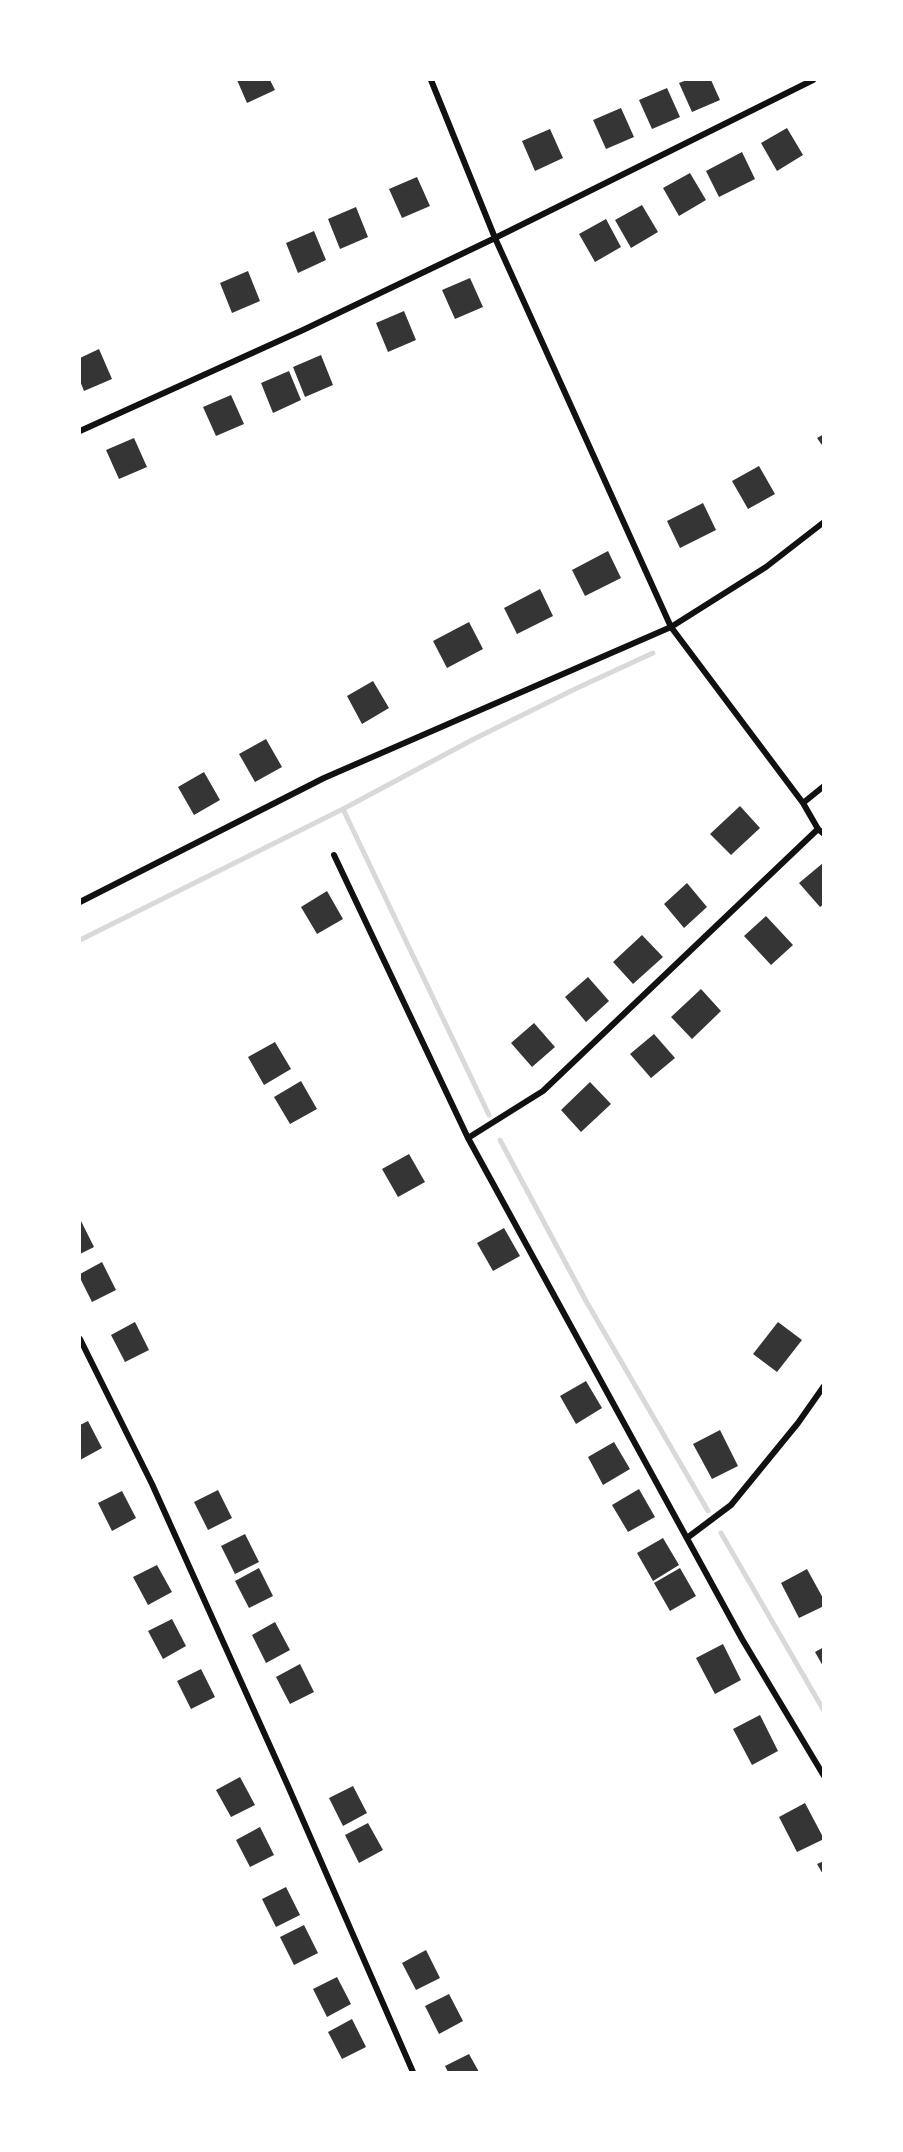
<!DOCTYPE html>
<style>
body{margin:0}
#map{position:relative;width:903px;height:2152px;overflow:hidden;background:#fff;font-family:Quicksand,sans-serif}
canvas{display:block}
.frame{position:absolute;inset:0;border:81px solid #fff;pointer-events:none}
</style>
<div id="map">
<canvas width="903" height="2152"></canvas>
<div class="frame"></div>
</div>
<script>
const c = document.querySelector('canvas').getContext('2d');
c.lineJoin = 'round';
const poly = rows => new Path2D(rows.map(r => 'M' + r).join(''));
function stroke(path, color, width, dash) { c.strokeStyle = color; c.lineWidth = width; c.lineCap = dash ? 'butt' : 'round'; c.setLineDash(dash || []); c.stroke(path); }
function fill(path, color) { c.fillStyle = color; c.fill(path, 'evenodd'); }
stroke(poly([
 [343,809,489,1115],
 [80,940,343,809,472,740,575,689,653,653],
 [500,1140,586,1301,708,1511],
 [721,1533,824,1711]
]), '#d9d9d9', 5);
fill(poly([
 [237,80,270,80,275,90,247,103],
 [687,80,711,80,720,100,692,112,679,83],
 [667,88,680,117,652,129,639,100],
 [621,108,634,137,606,149,593,120],
 [787,128,803,155,777,171,761,143],
 [550,129,563,158,535,171,522,141],
 [742,152,755,179,719,197,706,171],
 [690,173,706,200,679,216,663,188],
 [417,177,430,206,402,218,389,189],
 [642,205,658,232,631,248,615,220],
 [356,207,368,237,340,249,328,219],
 [606,219,621,247,595,262,579,234],
 [314,231,326,260,298,273,286,243],
 [248,271,260,301,232,313,220,283],
 [470,278,483,307,455,319,442,290],
 [404,311,416,340,388,352,376,323],
 [99,349,112,379,84,391,80,381,80,358],
 [321,355,333,385,305,397,293,367],
 [289,371,301,400,273,413,261,383],
 [231,395,244,424,216,436,203,407],
 [824,434,824,448,817,438],
 [134,438,147,467,119,479,106,450],
 [759,466,775,494,748,509,732,481],
 [703,503,716,530,680,548,667,521],
 [608,551,621,578,585,596,572,570],
 [540,589,553,616,517,634,504,608],
 [469,622,483,649,447,668,433,641],
 [373,681,389,708,362,724,347,696],
 [266,739,282,767,255,782,239,754],
 [204,772,220,800,194,815,178,787],
 [740,806,760,828,731,855,710,834],
 [823,863,824,904,820,907,799,883],
 [687,883,707,907,684,928,664,904],
 [327,891,343,919,317,934,301,907],
 [766,916,793,945,771,965,744,936],
 [642,935,663,957,633,984,613,962],
 [588,977,609,1001,586,1022,565,997],
 [701,989,721,1011,692,1039,671,1017],
 [534,1023,555,1047,532,1067,511,1043],
 [654,1034,675,1058,651,1078,630,1054],
 [275,1042,291,1069,264,1085,248,1057],
 [301,1081,317,1109,290,1124,274,1097],
 [590,1082,611,1104,581,1132,561,1110],
 [409,1154,425,1182,398,1197,382,1169],
 [80,1219,94,1247,80,1254],
 [504,1228,520,1256,493,1271,477,1243],
 [102,1262,116,1290,92,1302,80,1278,80,1274],
 [135,1322,149,1350,125,1362,111,1335],
 [778,1322,802,1340,777,1372,753,1354],
 [586,1381,602,1408,576,1424,560,1396],
 [88,1421,102,1448,80,1460,80,1425],
 [720,1430,738,1466,712,1479,693,1444],
 [614,1442,630,1469,603,1485,588,1457],
 [639,1489,655,1517,628,1532,612,1505],
 [218,1490,232,1518,208,1530,194,1502],
 [122,1491,136,1518,112,1531,98,1503],
 [245,1534,259,1562,235,1574,221,1546],
 [663,1538,679,1565,653,1581,637,1553],
 [157,1565,172,1592,148,1605,133,1577],
 [259,1568,273,1596,249,1608,235,1581],
 [680,1568,696,1596,670,1611,654,1583],
 [807,1569,824,1600,824,1606,799,1618,781,1583],
 [172,1619,186,1646,163,1659,148,1631],
 [275,1622,290,1650,266,1663,252,1635],
 [723,1644,741,1680,715,1694,696,1658],
 [824,1647,824,1668,815,1652],
 [300,1664,314,1692,290,1704,276,1677],
 [201,1669,215,1697,191,1709,177,1681],
 [760,1715,778,1751,752,1765,733,1729],
 [240,1777,255,1805,231,1817,216,1790],
 [353,1786,367,1813,343,1826,329,1798],
 [805,1803,824,1839,797,1852,779,1817],
 [368,1823,383,1850,359,1863,345,1835],
 [260,1827,274,1855,250,1867,236,1840],
 [824,1861,824,1876,817,1864],
 [286,1887,300,1915,276,1927,262,1899],
 [304,1925,318,1953,294,1965,280,1937],
 [426,1950,440,1978,416,1990,402,1963],
 [337,1977,351,2004,327,2017,313,1989],
 [449,1994,463,2021,439,2034,425,2006],
 [352,2019,366,2047,342,2059,328,2032],
 [469,2054,479,2072,448,2072,445,2066]
]), '#353535');
stroke(poly([
 [431,80,495,238,671,627,803,803,818,829,824,834],
 [80,431,303,330,495,238,813,80],
 [803,803,824,786],
 [334,855,468,1138,742,1639,824,1776],
 [80,902,324,778,671,627,766,567,824,522],
 [468,1138,543,1091,818,829],
 [80,1339,152,1484,288,1786,413,2072],
 [687,1538,731,1505,798,1423,824,1386]
]), '#111', 6);
</script>
